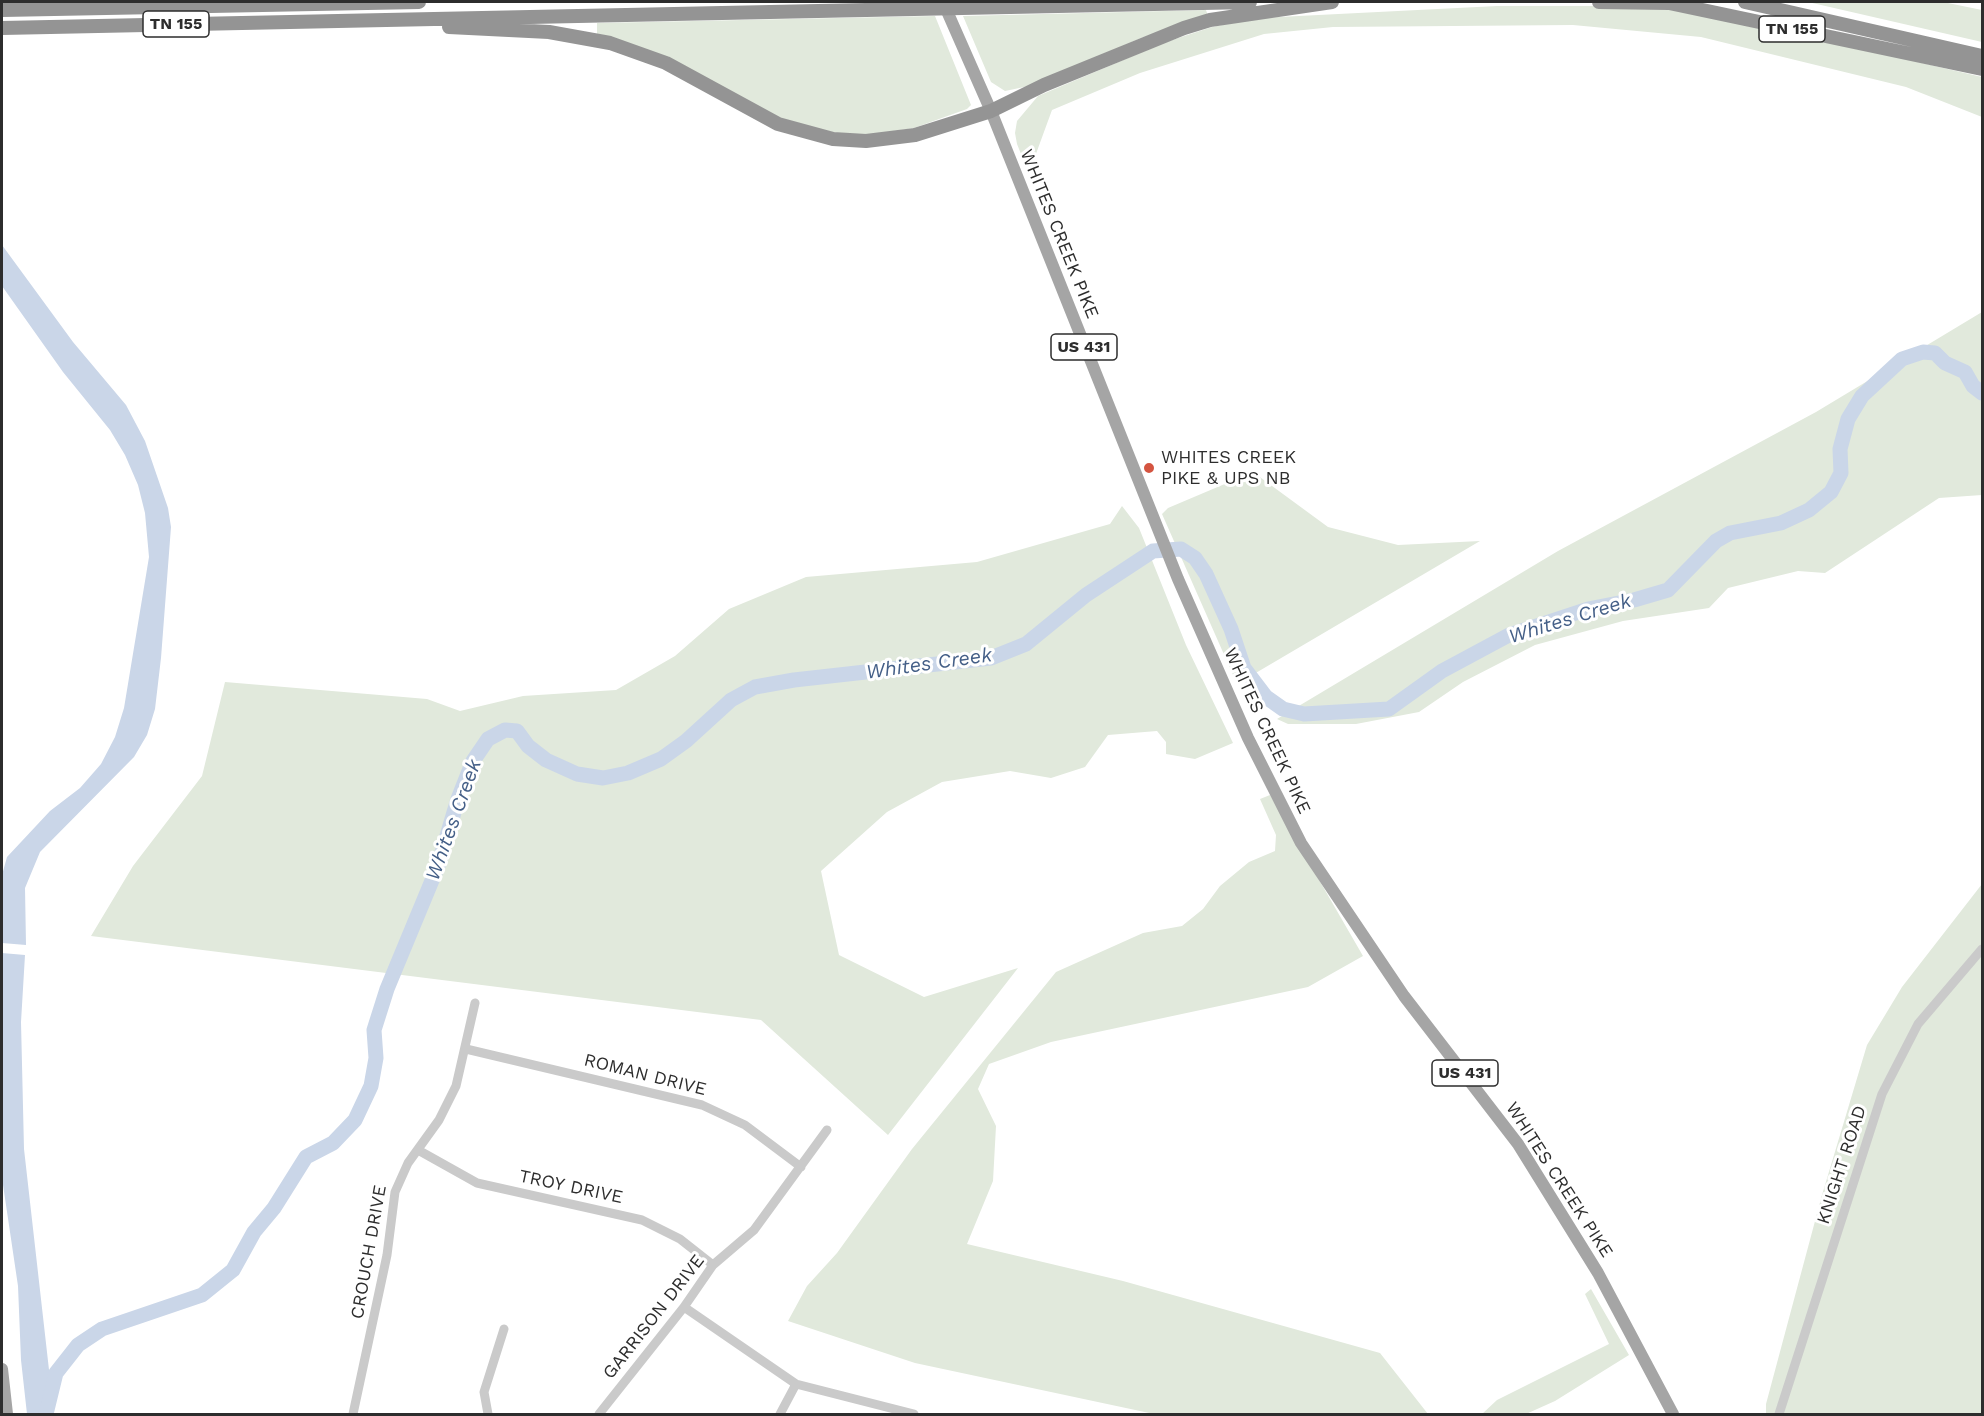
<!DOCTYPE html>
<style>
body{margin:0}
#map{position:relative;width:1984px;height:1416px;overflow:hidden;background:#fff;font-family:"Work Sans",sans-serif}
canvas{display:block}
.frame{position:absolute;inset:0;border:3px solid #2d2d2d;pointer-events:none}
</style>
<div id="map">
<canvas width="1984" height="1416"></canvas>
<div class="frame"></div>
</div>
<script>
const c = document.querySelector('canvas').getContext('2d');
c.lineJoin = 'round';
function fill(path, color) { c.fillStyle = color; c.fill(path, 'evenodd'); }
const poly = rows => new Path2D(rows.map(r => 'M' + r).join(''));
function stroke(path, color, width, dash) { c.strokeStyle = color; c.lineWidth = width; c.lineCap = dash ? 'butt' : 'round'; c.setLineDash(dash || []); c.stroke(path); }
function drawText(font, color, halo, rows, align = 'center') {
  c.font = font + ' "Work Sans",sans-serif'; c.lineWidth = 6; c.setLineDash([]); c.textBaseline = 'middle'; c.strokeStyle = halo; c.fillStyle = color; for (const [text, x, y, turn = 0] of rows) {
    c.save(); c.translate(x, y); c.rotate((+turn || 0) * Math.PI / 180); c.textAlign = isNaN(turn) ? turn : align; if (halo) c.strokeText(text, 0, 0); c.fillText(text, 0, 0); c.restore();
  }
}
fill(poly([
 [1808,2,1943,2,1982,10,1982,42],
 [1497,6,1616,6,1667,9,1746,22,1982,77,1982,117,1906,87,1701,37,1573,25,1333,27,1264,34,1140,73,1052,110,1033,162,1025,164,1017,144,1015,133,1017,121,1038,96,1166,42,1212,27,1259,18],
 [1206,10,1208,16,1141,38,1029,86,1005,91,991,82,963,16],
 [935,16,971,105,967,109,914,128,868,135,826,132,783,120,597,36,597,23],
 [1982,312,1982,495,1939,498,1825,573,1798,571,1728,588,1709,608,1623,621,1535,645,1463,682,1419,712,1356,724,1288,724,1277,719,1558,551,1816,412],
 [1253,472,1328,527,1398,545,1480,541,1237,684,1162,514,1168,508],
 [1122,506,1139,528,1186,645,1233,743,1195,759,1166,754,1166,742,1157,731,1108,735,1085,767,1051,778,1010,771,942,782,887,812,821,871,839,955,924,997,1018,968,888,1135,761,1020,91,936,133,866,202,776,225,682,427,699,460,711,523,696,616,690,675,656,729,609,806,577,977,562,1110,524],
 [1270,795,1363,956,1308,987,1051,1042,989,1064,978,1089,996,1126,993,1181,967,1244,1123,1281,1380,1353,1428,1414,1154,1414,915,1363,788,1321,807,1286,837,1253,912,1149,1056,972,1143,933,1182,926,1203,909,1220,886,1249,862,1275,851,1276,835,1260,799],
 [1982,884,1982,1414,1766,1414,1766,1404,1822,1195,1867,1045,1902,987],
 [1591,1289,1629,1355,1555,1401,1526,1414,1482,1414,1497,1400,1609,1344,1585,1294]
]), '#e1e9dc');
fill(poly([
 [2,245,73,342,126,405,145,441,168,508,171,527,161,658,155,709,147,735,134,757,40,852,25,888,26,945,2,943,2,875,7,857,50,811,80,788,101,764,115,737,124,708,149,557,145,513,138,485,125,455,110,430,63,372,2,286],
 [2,953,25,955,21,1022,24,1149,54,1414,27,1414,21,1360,18,1286,2,1178]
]), '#cad6e8');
stroke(poly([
 [46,1414,56,1373,78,1345,102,1329,202,1295,233,1270,254,1232,274,1208,306,1157,333,1143,355,1120,371,1086,376,1058,374,1030,387,989,438,866,458,799,473,761,488,739,505,730,517,731,528,746,546,760,577,774,603,778,628,773,661,759,686,741,731,700,755,687,794,680,991,658,1026,644,1086,595,1153,551,1181,549,1195,558,1206,574,1231,629,1244,668,1266,697,1283,709,1304,714,1389,709,1442,671,1509,635,1588,609,1634,600,1668,590,1716,541,1730,533,1781,523,1809,510,1831,492,1841,473,1840,449,1848,419,1862,396,1902,359,1923,352,1935,353,1945,363,1965,372,1973,386,1982,393]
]), '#cad6e8', 15);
stroke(poly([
 [466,1049,702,1105,745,1125,801,1167],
 [418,1150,477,1183,642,1220,680,1239,713,1265],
 [684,1307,796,1384,914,1414],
 [353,1414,387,1255,395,1192,408,1163,439,1120,456,1086,475,1003],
 [488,1414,484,1392,504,1329],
 [599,1414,684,1307,713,1265,754,1230,827,1130],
 [780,1414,796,1384],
 [1779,1414,1882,1094,1918,1024,1982,949]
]), '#cacaca', 9);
stroke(poly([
 [943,2,991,111,1178,579,1248,738,1301,843,1404,996,1518,1144,1598,1273,1673,1414],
 [2,1369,7,1414]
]), '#a5a5a5', 12);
stroke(poly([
 [1599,2,1669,3,1982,69],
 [1745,2,1982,56],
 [2,10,419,2],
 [449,27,549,32,610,43,666,63,778,124,833,139,866,141,915,135,991,111,1044,85,1184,28,1210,20,1332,2],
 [2,28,1250,2]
]), '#949494', 14);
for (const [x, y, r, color] of [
 [1149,468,6,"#d45440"]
]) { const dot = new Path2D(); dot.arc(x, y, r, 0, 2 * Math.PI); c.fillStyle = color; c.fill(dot); stroke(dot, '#fff', 2); }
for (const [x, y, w] of [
 [176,24,66],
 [1792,29,66],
 [1084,347,66],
 [1465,1073,66]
]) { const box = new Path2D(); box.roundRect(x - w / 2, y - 13, w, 26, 4.5); c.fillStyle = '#fff'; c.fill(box); stroke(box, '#2d2d2d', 1.5); }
drawText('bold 16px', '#2d2d2d', null, [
 ["TN 155",176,24],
 ["TN 155",1792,29],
 ["US 431",1084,347],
 ["US 431",1465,1073]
]);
drawText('18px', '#2d2d2d', '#fff', [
 ["WHITES CREEK PIKE",1059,234,68],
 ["WHITES CREEK PIKE",1267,731,65],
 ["ROMAN DRIVE",645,1075,14],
 ["KNIGHT ROAD",1842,1165,-72],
 ["WHITES CREEK PIKE",1559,1180,57],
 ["TROY DRIVE",571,1187,12],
 ["CROUCH DRIVE",369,1252,-80],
 ["GARRISON DRIVE",654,1317,-52]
]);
drawText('18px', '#2d2d2d', '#fff', [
 ["WHITES CREEK",1161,458],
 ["PIKE & UPS NB",1161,479]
], 'left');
drawText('italic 20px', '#445f87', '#fff', [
 ["Whites Creek",1570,619,-17],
 ["Whites Creek",929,664,-8],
 ["Whites Creek",454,820,-70]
]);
</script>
